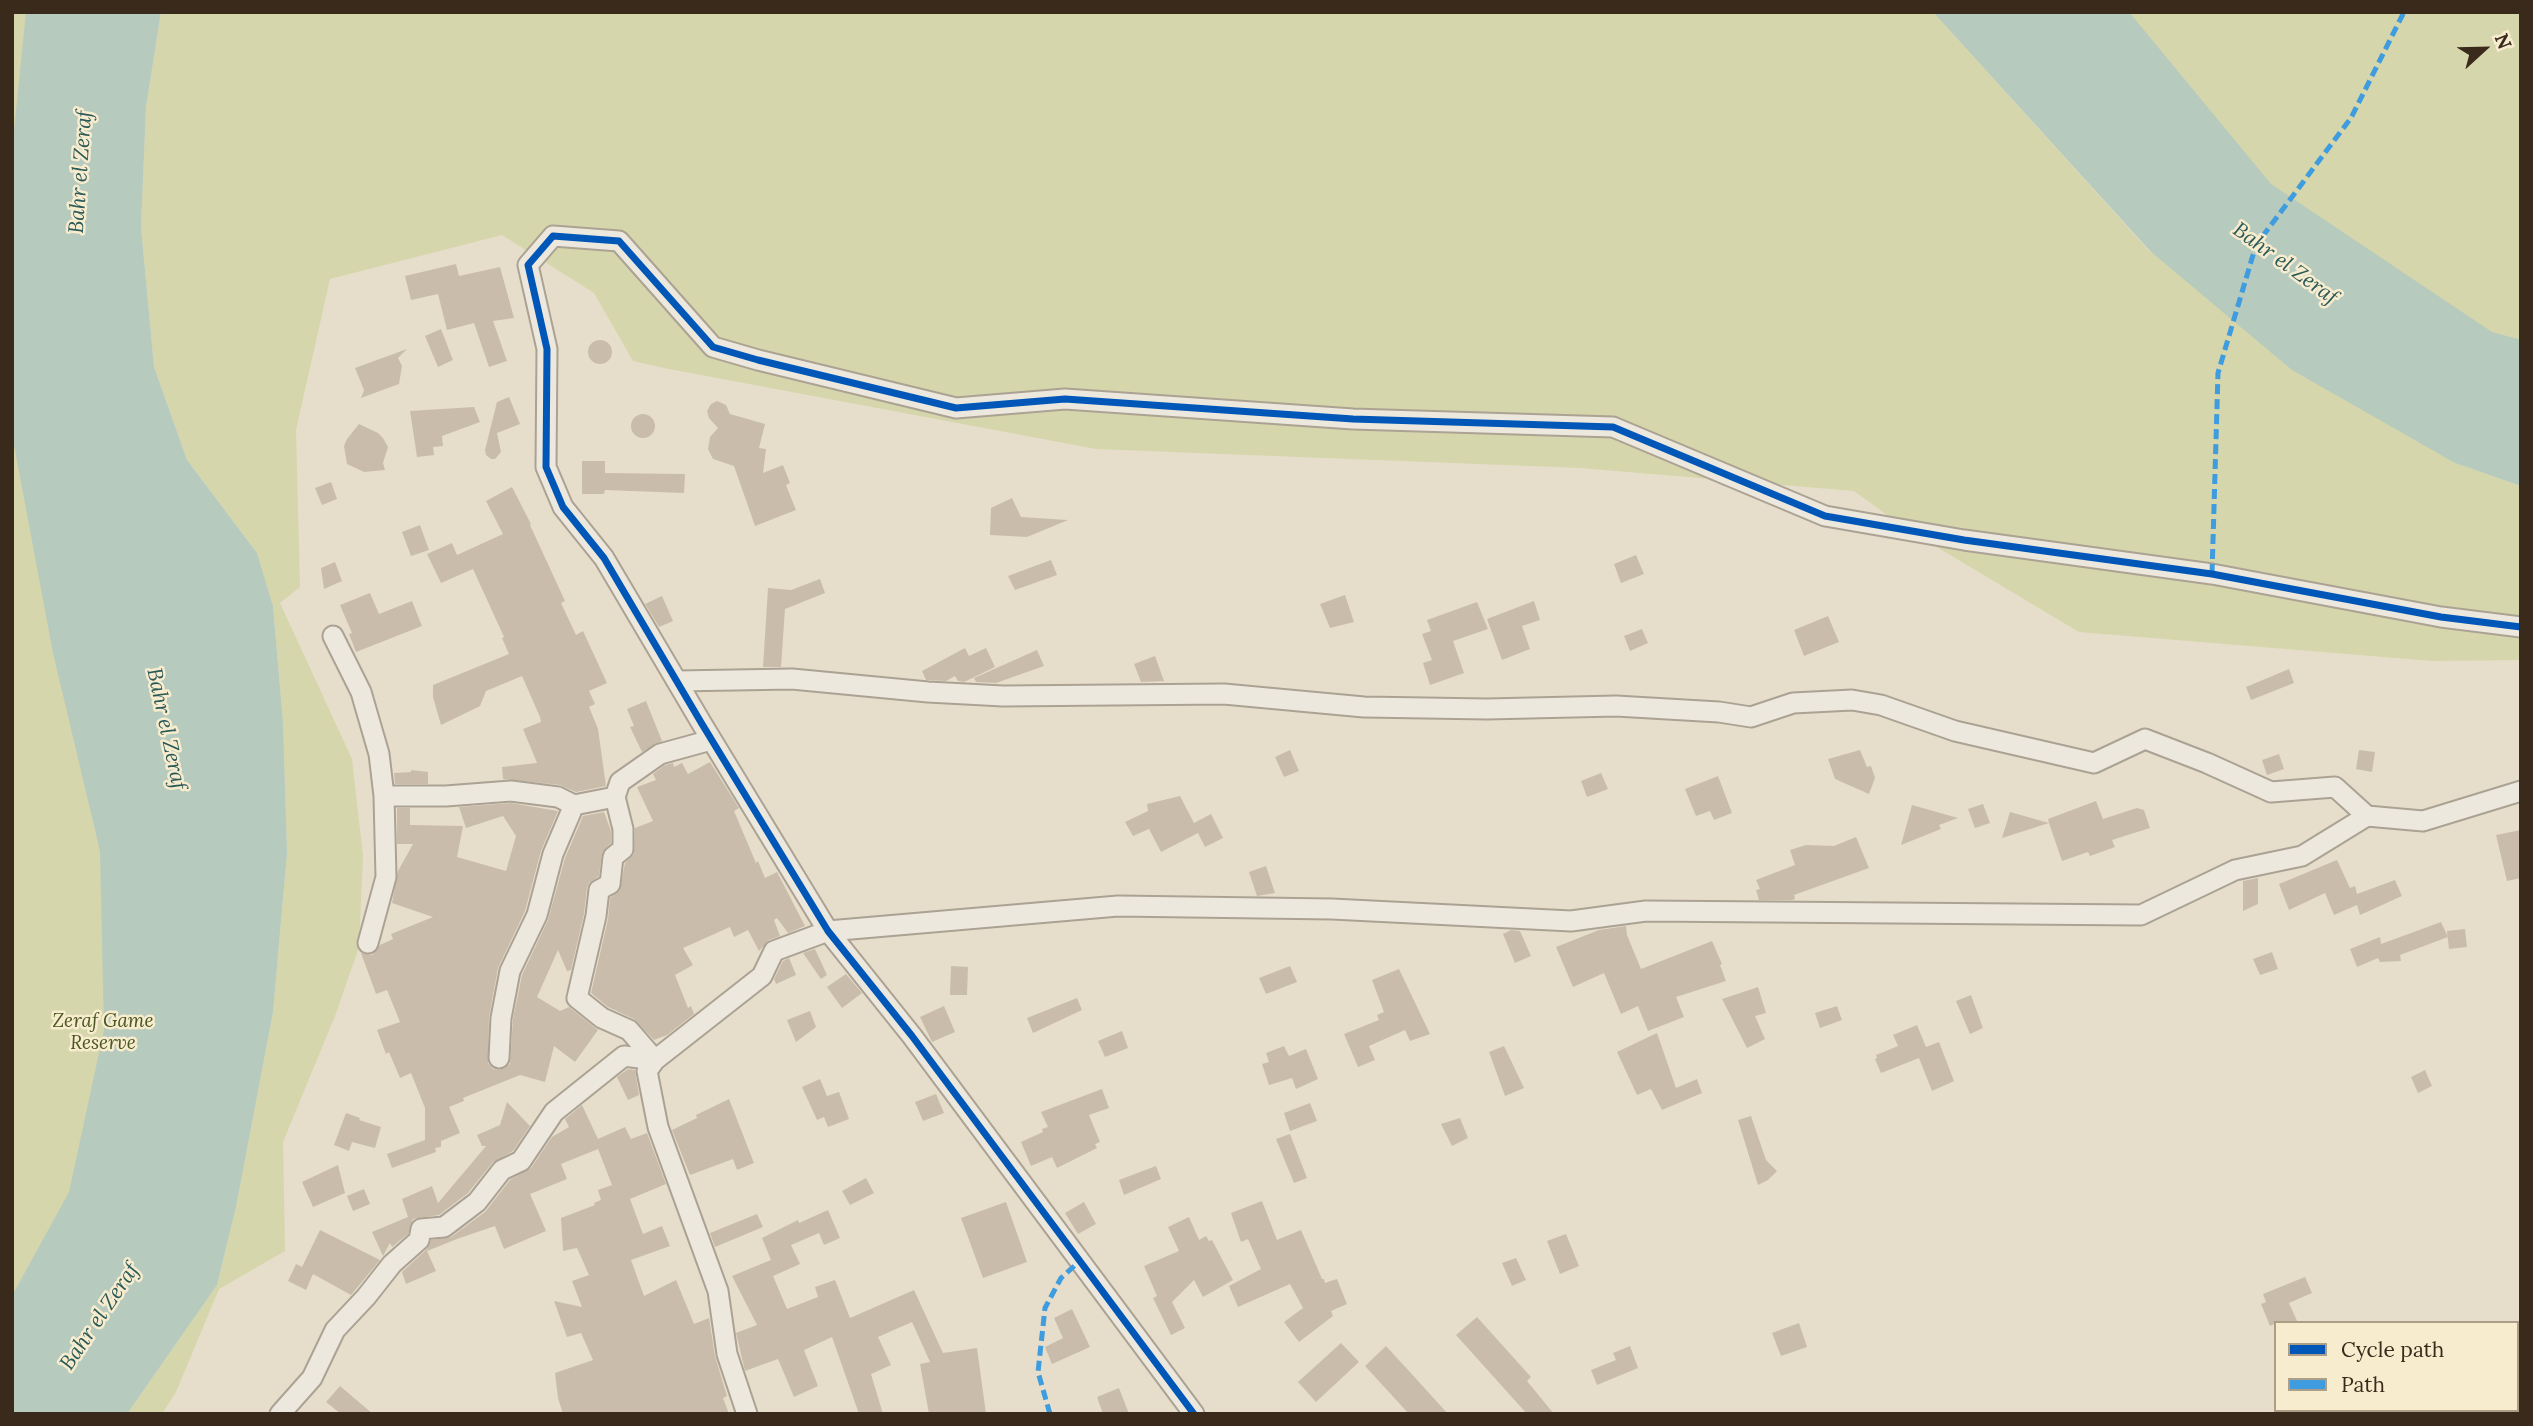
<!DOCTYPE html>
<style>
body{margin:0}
#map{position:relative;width:2533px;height:1426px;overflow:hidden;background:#e6deca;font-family:Lora,serif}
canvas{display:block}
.frame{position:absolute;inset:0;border:14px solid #392a1c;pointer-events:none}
.legend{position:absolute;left:2274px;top:1321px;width:245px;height:91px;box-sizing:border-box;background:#f8eccf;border:2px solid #ac9e87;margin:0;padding:9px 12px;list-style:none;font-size:21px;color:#392a1c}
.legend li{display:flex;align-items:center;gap:14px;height:35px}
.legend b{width:35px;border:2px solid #ac9e87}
.north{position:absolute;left:2449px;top:14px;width:70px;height:70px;-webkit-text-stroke:5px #f8eccf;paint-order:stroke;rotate:68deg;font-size:19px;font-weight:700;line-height:28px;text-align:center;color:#392a1c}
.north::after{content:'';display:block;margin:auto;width:24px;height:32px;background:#392a1c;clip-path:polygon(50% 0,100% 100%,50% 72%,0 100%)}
</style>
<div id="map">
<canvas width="2533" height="1426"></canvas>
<div class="frame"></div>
<ul class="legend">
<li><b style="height:9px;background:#0057b8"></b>Cycle path</li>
<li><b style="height:9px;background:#3e9cdf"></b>Path</li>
</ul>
<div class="north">N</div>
</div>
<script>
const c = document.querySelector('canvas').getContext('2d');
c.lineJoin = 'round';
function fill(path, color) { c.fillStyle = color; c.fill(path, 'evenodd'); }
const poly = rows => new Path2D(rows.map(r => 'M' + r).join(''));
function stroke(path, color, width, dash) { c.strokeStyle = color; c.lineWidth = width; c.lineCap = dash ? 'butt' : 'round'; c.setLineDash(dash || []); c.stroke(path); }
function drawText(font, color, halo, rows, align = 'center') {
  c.font = font + ' Lora,serif'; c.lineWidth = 5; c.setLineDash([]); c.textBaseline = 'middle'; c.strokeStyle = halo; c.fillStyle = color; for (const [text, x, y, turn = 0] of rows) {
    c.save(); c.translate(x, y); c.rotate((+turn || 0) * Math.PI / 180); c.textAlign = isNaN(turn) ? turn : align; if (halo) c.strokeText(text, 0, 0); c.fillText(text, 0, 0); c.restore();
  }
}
fill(poly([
 [12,12,92,12,185,824,34,1414,12,1414],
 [161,12,1933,12,2149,251,2455,463,2521,486,2521,660,2432,661,2079,632,1905,528,1854,491,1580,468,1096,449,669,369,633,361,594,293,502,235,330,279,296,430,300,587,280,603,352,759,363,856,359,947,335,1016,283,1142,285,1251,219,1289,176,1392,162,1414,127,1414,217,1285,236,1207,273,1012,287,853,283,722,273,606,257,553,187,460,154,367,141,227,146,107],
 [2020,12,2521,12,2521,415]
]), '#d5d6ab');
fill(poly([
 [26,12,161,12,146,107,141,227,154,367,187,460,257,553,273,606,283,722,287,853,273,1012,236,1207,217,1285,127,1414,12,1414,12,1296,69,1192,104,1030,100,851,53,653,12,434,12,151],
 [1933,12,2129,12,2271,184,2492,332,2521,340,2521,486,2455,463,2292,370,2150,251]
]), '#b6cabe');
fill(poly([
 [456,264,459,276,500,267,514,318,493,321,507,361,489,367,474,323,447,330,438,294,411,300,405,276],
 [441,329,453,360,438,367,425,336],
 '588 352a12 12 0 1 1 24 0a12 12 0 1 1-24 0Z',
 [407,349,398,358,402,366,399,384,361,398,365,388,364,390,355,368],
 [509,397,520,424,497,433,501,452,495,459,491,459,486,455,485,450,497,402],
 [717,401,726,405,730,414,765,424,759,448,766,449,763,473,783,465,790,483,786,485,796,510,755,526,734,466,713,459,708,449,710,437,718,428,709,418,707,411,711,404],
 [474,407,480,422,442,436,443,446,433,447,434,455,417,457,410,411],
 '631 426a12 12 0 1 1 24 0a12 12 0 1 1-24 0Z',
 [359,424,378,433,383,438,388,447,383,463,385,470,364,472,347,464,344,446,347,439],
 [582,461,605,461,605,473,685,474,684,493,605,490,604,494,582,494],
 [331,482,337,499,322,505,315,488],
 [512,487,531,524,530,525,565,601,561,603,576,635,583,631,607,683,589,691,595,704,589,707,598,729,606,786,576,792,560,785,503,779,502,767,537,763,523,729,541,722,540,717,522,676,486,691,480,706,441,725,433,697,433,685,509,654,502,638,504,637,473,569,441,583,427,554,452,543,457,555,503,534,486,501],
 [1012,498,1021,517,1068,520,1027,537,990,535,991,508],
 [420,525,429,550,411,556,402,532],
 [1636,555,1644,574,1621,583,1614,564],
 [1051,560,1057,575,1015,590,1008,576],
 [335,562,342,581,324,589,321,568],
 [820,579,825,593,785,609,781,667,763,667,768,588,791,590],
 [370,593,379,614,412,601,422,626,356,652,349,634,352,633,340,605],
 [1345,595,1354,622,1330,628,1320,604],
 [662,596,673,621,659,627,645,604],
 [1534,601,1540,620,1522,626,1530,649,1502,660,1487,619],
 [1477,602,1488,629,1453,641,1464,673,1430,685,1423,663,1432,660,1422,634,1431,631,1427,620],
 [1828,616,1839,642,1804,656,1794,630],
 [1642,629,1648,643,1630,651,1624,636],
 [965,648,969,656,986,648,995,667,964,682,958,681,955,676,946,681,926,680,922,671],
 [1037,650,1044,666,996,683,976,682,974,678],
 [1155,656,1164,681,1141,682,1134,664],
 [2289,669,2294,683,2251,700,2246,687],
 [646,701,662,741,642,752,630,727,634,726,627,709],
 [1290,750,1299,771,1284,777,1275,757],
 [1860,750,1867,767,1871,766,1875,778,1869,794,1835,779,1828,759],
 [2359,750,2375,752,2372,772,2356,769],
 [2279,754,2284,769,2267,775,2262,760],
 [710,762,739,808,734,811,756,863,758,861,765,878,777,872,805,926,788,933,777,918,774,920,780,936,769,940,759,951,748,930,734,937,730,927,683,948,693,965,675,975,688,1008,691,1006,694,1014,667,1035,654,1040,634,1019,608,1007,591,993,608,919,610,898,620,890,625,863,634,854,635,828,653,821,637,787,656,780,653,774,665,765,673,763,674,767,682,763,688,774],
 [411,770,428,772,428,784,395,784,394,773,411,772],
 [1601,773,1608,789,1587,797,1581,781],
 [1718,776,1732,813,1714,820,1710,811,1696,816,1685,789],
 [1180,796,1194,823,1211,814,1223,838,1205,847,1198,833,1161,852,1149,829,1133,836,1125,822,1148,811,1147,804],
 [2096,801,2103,819,2137,808,2144,810,2150,828,2112,840,2115,847,2090,856,2088,852,2062,861,2049,823,2002,838,2010,812,2049,823,2048,819],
 [511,803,558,811,541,851,525,911,498,968,489,1017,488,1063,493,1069,499,1070,510,1064,513,1019,522,975,548,920,565,858,583,816,604,812,611,831,611,843,602,852,599,876,589,883,587,888,584,914,571,970,567,971,558,950,537,997,560,1011,569,1007,598,1030,575,1062,554,1046,545,1082,520,1075,463,1098,464,1101,449,1107,460,1133,441,1141,441,1147,435,1148,436,1152,392,1168,387,1154,425,1140,425,1108,411,1073,400,1078,389,1052,386,1054,377,1030,400,1022,387,990,376,994,361,953,372,955,380,945,393,939,391,934,433,917,392,903,398,871,413,844,397,844,397,808,410,808,410,825,463,826,457,857,506,871,516,836,503,816,466,828,459,807],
 [1983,804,1990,823,1975,828,1968,809],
 [1912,805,1958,818,1939,825,1941,829,1901,845],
 [2521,830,2521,878,2507,881,2496,835],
 [1856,837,1869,868,1794,895,1795,899,1792,900,1759,900,1756,890,1760,889,1756,880,1795,865,1790,850,1806,845,1834,846],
 [2337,860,2350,888,2355,886,2357,894,2395,880,2402,896,2360,915,2357,905,2334,915,2325,893,2289,910,2279,884],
 [1266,866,1275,893,1257,896,1249,872],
 [2258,878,2258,904,2243,911,2243,881],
 [2441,922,2448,937,2400,955,2401,961,2380,962,2378,958,2357,967,2350,949,2380,937,2381,944],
 [1626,926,1627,935,1641,969,1712,941,1722,964,1720,965,1726,981,1676,997,1684,1017,1648,1031,1638,1006,1621,1014,1604,973,1573,987,1556,947,1599,930],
 [2465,929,2467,947,2449,949,2447,931],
 [1511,930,1520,931,1531,956,1515,963,1503,934],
 [815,949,827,975,821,979,803,953],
 [2272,952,2278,969,2260,975,2253,959],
 [789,958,796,975,776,984,774,979,783,961],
 [951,966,968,967,967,995,950,995],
 [1290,966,1297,982,1266,994,1259,978],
 [1399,969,1430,1034,1410,1041,1405,1030,1369,1046,1375,1060,1358,1067,1344,1034,1379,1020,1377,1015,1384,1012,1372,980],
 [846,974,862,993,842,1008,827,987],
 [1758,987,1766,1013,1755,1016,1765,1039,1747,1048,1722,999],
 [1971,995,1983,1028,1970,1034,1956,1001],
 [1077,998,1082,1010,1033,1033,1027,1018],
 [944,1006,955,1032,932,1042,920,1017],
 [1837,1006,1842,1020,1820,1028,1815,1013],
 [810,1011,816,1027,796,1042,787,1020],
 [1917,1025,1926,1047,1939,1042,1954,1081,1932,1091,1919,1058,1881,1073,1875,1059,1877,1058,1876,1055,1898,1046,1893,1035],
 [1122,1031,1128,1048,1105,1057,1098,1041],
 [1657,1033,1676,1088,1697,1079,1702,1093,1662,1110,1651,1089,1637,1095,1617,1052],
 [1284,1046,1289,1056,1306,1049,1318,1079,1296,1089,1292,1078,1269,1085,1262,1064,1269,1062,1266,1053],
 [1504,1046,1524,1088,1505,1096,1489,1052],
 [628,1069,635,1070,639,1095,628,1100,617,1077],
 [2425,1070,2432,1086,2418,1093,2411,1077],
 [820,1079,827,1096,839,1092,849,1119,828,1127,824,1117,817,1120,802,1087],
 [1102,1089,1109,1108,1089,1115,1100,1142,1095,1144,1097,1148,1057,1168,1052,1157,1031,1166,1021,1142,1043,1132,1042,1129,1048,1127,1041,1112],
 [936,1094,944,1113,923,1121,915,1102],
 [729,1099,754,1163,737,1170,733,1159,690,1175,672,1130,697,1118,696,1115],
 [507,1102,530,1126,513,1151,493,1162,468,1193,439,1215,413,1219,408,1234,392,1247,390,1243,383,1256,372,1232,408,1217,402,1199,432,1186,438,1203,486,1146,482,1146,477,1135,500,1125],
 [1310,1103,1317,1121,1290,1131,1284,1113],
 [582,1105,598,1139,625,1127,631,1139,647,1133,666,1184,630,1199,643,1234,662,1226,670,1246,631,1260,644,1296,676,1280,694,1324,709,1318,715,1356,727,1396,723,1398,729,1414,563,1414,558,1398,555,1373,593,1360,581,1333,567,1337,554,1301,582,1307,572,1281,589,1275,577,1248,563,1251,561,1218,595,1205,594,1203,601,1200,598,1190,612,1185,598,1149,561,1164,567,1179,530,1194,546,1231,504,1249,495,1226,457,1239,427,1251,436,1271,406,1284,402,1272,427,1249,431,1240,451,1237,485,1212,510,1180,531,1168,552,1137,569,1127,565,1119],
 [346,1113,360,1118,359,1120,381,1127,375,1148,352,1142,349,1151,334,1145],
 [1751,1116,1766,1160,1777,1171,1768,1180,1758,1185,1738,1120],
 [1460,1118,1468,1138,1452,1146,1441,1124],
 [1290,1134,1307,1178,1294,1183,1276,1139],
 [338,1165,345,1193,313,1207,302,1182],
 [1156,1166,1161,1179,1124,1195,1119,1180],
 [866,1178,874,1193,850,1205,842,1191],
 [364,1189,370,1204,353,1211,347,1196],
 [1262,1201,1277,1240,1301,1230,1322,1279,1324,1279,1325,1283,1337,1279,1347,1304,1331,1311,1333,1316,1299,1342,1284,1322,1303,1308,1290,1284,1238,1307,1229,1286,1261,1269,1248,1239,1241,1242,1231,1213],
 [1006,1202,1027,1262,983,1278,961,1218],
 [1084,1202,1096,1224,1078,1234,1065,1213],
 [828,1210,840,1238,824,1245,819,1233,791,1245,800,1264,773,1276,787,1309,818,1297,815,1287,835,1280,850,1318,914,1290,943,1353,977,1348,986,1414,929,1414,920,1364,930,1362,912,1322,878,1337,891,1365,871,1374,883,1414,859,1414,832,1337,804,1350,818,1386,794,1397,778,1359,745,1371,736,1333,757,1325,732,1276,771,1260,762,1238,798,1220,799,1223],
 [757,1214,763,1227,715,1247,710,1233],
 [1189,1217,1199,1240,1206,1236,1209,1241,1212,1240,1233,1280,1203,1297,1194,1280,1172,1302,1185,1328,1171,1335,1153,1298,1157,1296,1144,1266,1179,1251,1168,1227],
 [320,1230,380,1260,351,1295,313,1274,306,1290,288,1281,296,1264,302,1267],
 [1566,1234,1579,1266,1560,1274,1547,1241],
 [1516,1258,1526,1280,1512,1286,1502,1263],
 [2305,1277,2312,1293,2289,1303,2298,1323,2276,1323,2270,1326,2261,1304,2266,1302,2263,1294],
 [1072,1309,1090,1347,1052,1364,1045,1347,1063,1338,1054,1318],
 [1477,1317,1531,1377,1527,1381,1554,1414,1527,1414,1456,1335],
 [1799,1323,1807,1347,1781,1356,1772,1333],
 [1341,1343,1359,1362,1316,1402,1298,1382],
 [1386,1346,1409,1371,1448,1414,1409,1414,1365,1366],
 [1630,1346,1638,1368,1597,1385,1591,1370,1616,1360,1613,1353],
 [340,1386,373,1414,341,1414,326,1402],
 [1119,1388,1129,1414,1103,1414,1097,1397]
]), '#cabcab');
const minor = poly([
 [333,636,361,692,379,754,384,796,386,877,368,943],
 [677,681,792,679,928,692,1003,696,1224,694,1364,707,1487,709,1616,706,1719,712,1751,717,1793,703,1852,700,1881,705,1955,731,2094,763,2145,739,2207,763,2271,792,2335,787,2367,816,2423,821,2521,791],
 [384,796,446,796,511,791,558,797,574,805,615,797,620,782,660,754,711,740],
 [615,797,623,829,623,849,613,857,610,884,599,890,596,916,577,998,602,1018,629,1030,655,1060,647,1071,658,1127,718,1291,727,1354,747,1414],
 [499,1058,501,1018,510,971,537,915,553,854,574,805],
 [280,1414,312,1378,335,1330,366,1297,392,1264,419,1240,421,1229,444,1227,477,1202,502,1170,521,1161,554,1112,624,1056,655,1060,762,976,774,951,828,931,1118,906,1332,909,1571,921,1646,911,2141,915,2235,870,2302,856,2367,816],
 [1194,1414,912,1036,828,931,702,724,604,558,563,507,546,467,547,349,528,265,553,236,619,241,713,347,758,360,956,408,1065,399,1353,419,1613,427,1825,516,1964,540,2212,574,2441,617,2521,627]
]);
stroke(minor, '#aba294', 23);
stroke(minor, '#ede8dd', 19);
stroke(poly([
 [2212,574,2218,373,2256,245,2351,118,2404,12],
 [1050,1414,1038,1372,1045,1308,1061,1278,1081,1260]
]), '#3e9cdf', 5, [10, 5]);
stroke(poly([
 [1194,1414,912,1036,828,931,702,724,604,558,563,507,546,467,547,349,528,265,553,236,619,241,713,347,758,360,956,408,1065,399,1353,419,1613,427,1825,516,1964,540,2212,574,2441,617,2521,627]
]), '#0057b8', 7);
drawText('italic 19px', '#495721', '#f8eccf', [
 ["Zeraf Game",103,1022],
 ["Reserve",103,1044]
]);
drawText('italic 21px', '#2a5a58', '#f8eccf', [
 ["Bahr el Zeraf",81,172,-86],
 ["Bahr el Zeraf",2285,264,36],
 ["Bahr el Zeraf",166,729,78],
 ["Bahr el Zeraf",100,1317,-56]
]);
</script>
